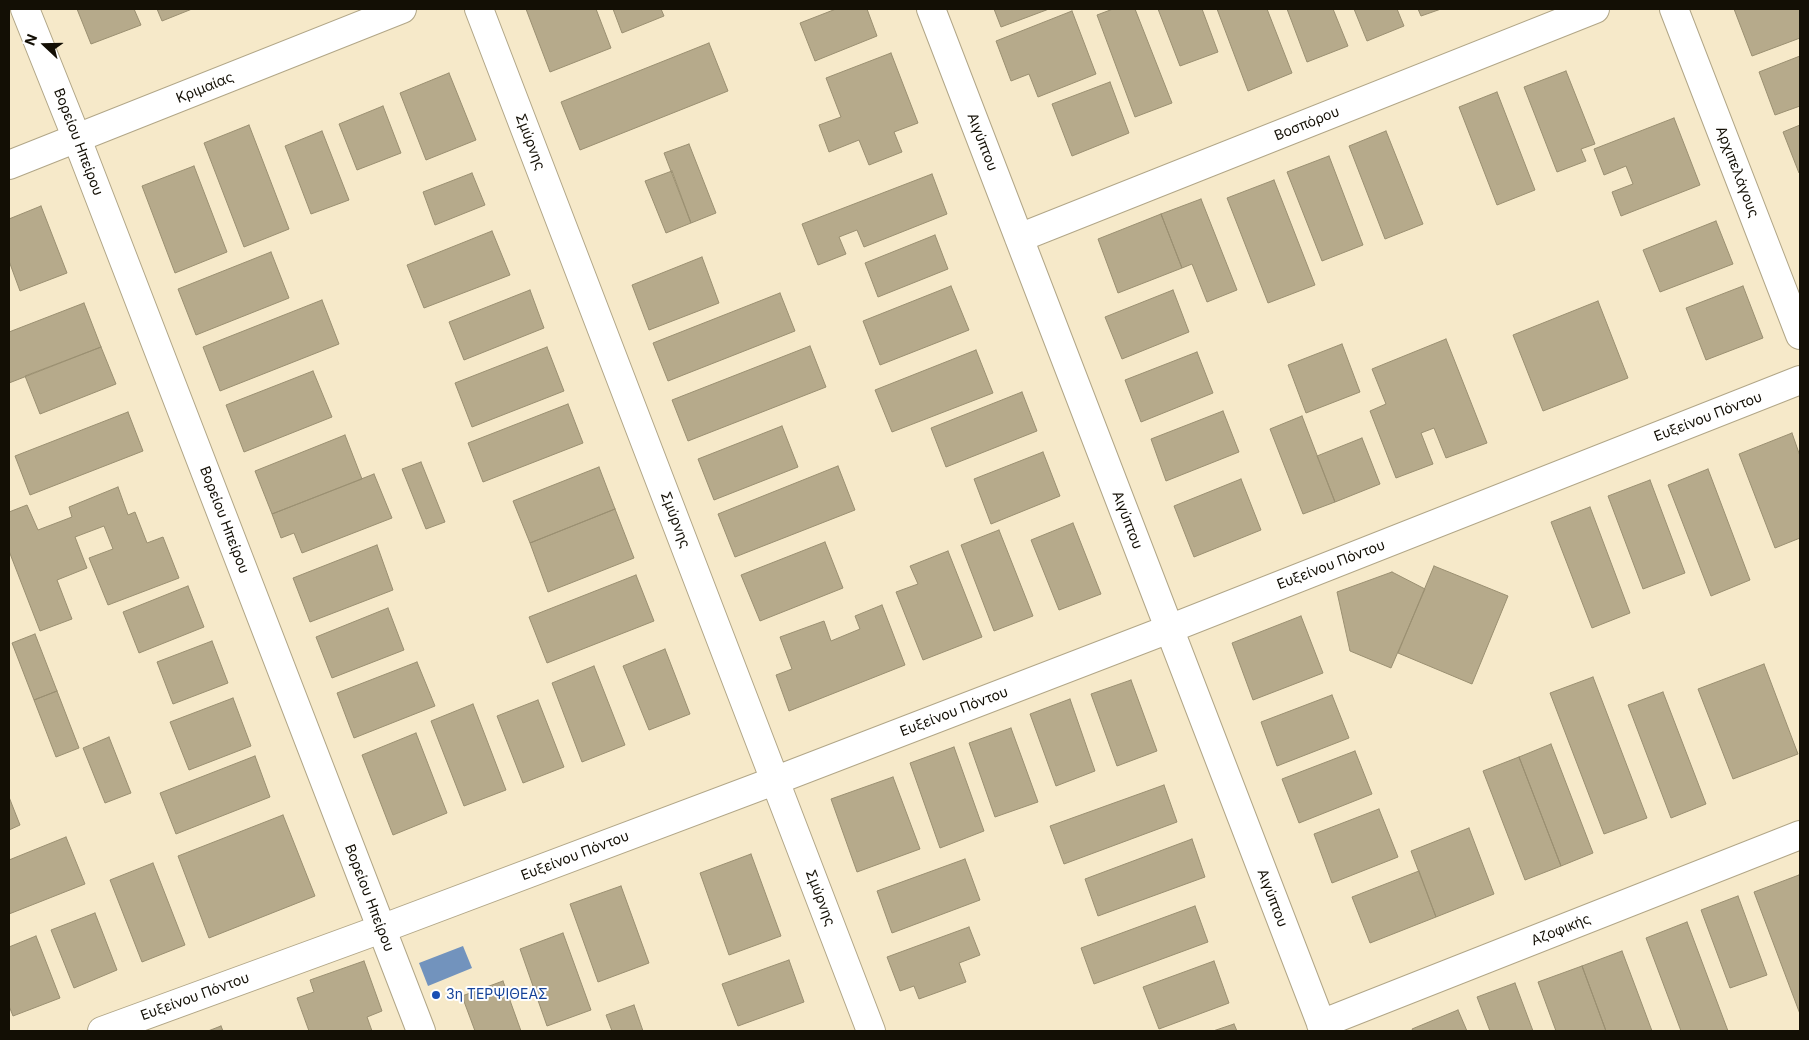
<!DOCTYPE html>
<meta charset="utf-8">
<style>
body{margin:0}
#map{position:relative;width:1809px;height:1040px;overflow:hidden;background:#f6e9c9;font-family:Inter,sans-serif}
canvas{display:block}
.frame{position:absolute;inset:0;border:10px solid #130f05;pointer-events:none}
.north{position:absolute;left:20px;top:20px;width:50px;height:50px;-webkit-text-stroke:4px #fff;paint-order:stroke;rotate:291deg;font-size:14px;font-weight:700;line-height:20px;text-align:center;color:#130f05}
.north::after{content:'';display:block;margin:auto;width:18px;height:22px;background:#130f05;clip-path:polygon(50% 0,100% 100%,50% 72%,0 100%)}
</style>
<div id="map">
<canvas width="1809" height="1040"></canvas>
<div class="frame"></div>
<div class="north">N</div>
</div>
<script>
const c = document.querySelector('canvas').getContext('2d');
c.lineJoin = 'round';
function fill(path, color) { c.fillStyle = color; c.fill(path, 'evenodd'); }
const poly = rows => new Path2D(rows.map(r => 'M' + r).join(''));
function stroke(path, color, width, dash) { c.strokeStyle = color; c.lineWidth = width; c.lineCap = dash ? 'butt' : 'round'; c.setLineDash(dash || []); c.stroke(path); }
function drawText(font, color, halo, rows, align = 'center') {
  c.font = font + ' Inter,sans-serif'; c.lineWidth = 4; c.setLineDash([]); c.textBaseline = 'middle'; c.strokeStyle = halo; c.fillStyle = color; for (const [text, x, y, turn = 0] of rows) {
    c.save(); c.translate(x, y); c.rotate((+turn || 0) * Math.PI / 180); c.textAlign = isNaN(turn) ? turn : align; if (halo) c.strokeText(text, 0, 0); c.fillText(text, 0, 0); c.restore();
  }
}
fill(poly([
 [463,946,472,968,428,986,419,963]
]), '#7293bd');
const building = poly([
 [77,9,134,9,141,25,91,44,77,9],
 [157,9,192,9,162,21,157,9],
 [526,9,596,9,611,48,550,72,526,9],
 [613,9,661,9,664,16,622,33,613,9],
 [836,9,867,9,877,36,815,61,800,23,836,9],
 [994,9,1049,9,1001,27,994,9],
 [1113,9,1135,9,1172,103,1135,117,1097,15,1113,9],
 [1158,9,1202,9,1218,52,1180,66,1158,9],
 [1217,9,1267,9,1292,73,1248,91,1217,9],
 [1287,9,1333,9,1348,46,1307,62,1287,9],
 [1354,9,1397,9,1404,26,1367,41,1354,9],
 [1418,9,1441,9,1421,16,1418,9],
 [1734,9,1800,9,1800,38,1752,56,1734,9],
 [1072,11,1096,74,1038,97,1029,74,1011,81,996,41,1072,11],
 [709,43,728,91,580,150,561,102,709,43],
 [891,53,918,123,894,132,902,152,869,165,859,140,829,152,819,125,841,117,826,78,891,53],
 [1800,56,1800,106,1775,115,1759,72,1800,56],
 [1566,71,1595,144,1581,149,1586,161,1557,172,1524,87,1566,71],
 [449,73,476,140,426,160,400,93,449,73],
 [1110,82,1129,133,1072,156,1052,104,1110,82],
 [1497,92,1535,190,1497,205,1459,107,1497,92],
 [383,106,401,153,357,170,339,124,383,106],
 [1674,118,1700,185,1621,216,1612,192,1633,184,1626,166,1604,175,1594,149,1674,118],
 [249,125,289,229,244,247,204,143,249,125],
 [1800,125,1800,173,1799,173,1783,132,1800,125],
 [322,131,349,200,311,214,285,146,322,131],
 [1386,131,1423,224,1385,239,1349,146,1386,131],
 [689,144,716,213,691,223,664,153,689,144],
 [1329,156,1363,245,1322,261,1287,172,1329,156],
 [194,166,227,252,175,273,142,186,194,166],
 [672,171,691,223,666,233,645,181,672,171],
 [472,173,485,205,435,225,423,192,472,173],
 [932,174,947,214,864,247,857,230,839,237,846,254,818,265,802,224,932,174],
 [1274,180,1315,285,1268,303,1227,198,1274,180],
 [1201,199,1237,290,1207,302,1192,264,1182,268,1161,214,1201,199],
 [41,206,67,273,20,291,9,261,9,219,41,206],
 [1161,214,1182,268,1118,293,1098,239,1161,214],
 [1716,221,1733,264,1660,292,1643,250,1716,221],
 [492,231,510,275,424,308,407,265,492,231],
 [935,235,948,269,878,297,865,263,935,235],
 [271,252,289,298,196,335,178,289,271,252],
 [702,257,719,303,649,330,632,285,702,257],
 [951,286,969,330,880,365,863,321,951,286],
 [1743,286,1763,338,1706,360,1686,308,1743,286],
 [530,290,544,328,464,360,449,322,530,290],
 [1173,290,1189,332,1122,359,1105,317,1173,290],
 [780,293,795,331,668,381,653,343,780,293],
 [322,300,339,344,220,391,203,347,322,300],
 [1598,301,1628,378,1543,411,1513,335,1598,301],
 [84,303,101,347,9,383,9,332,84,303],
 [1446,339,1487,443,1446,458,1434,428,1421,433,1433,464,1396,478,1370,411,1386,404,1372,369,1446,339],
 [1342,344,1360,392,1306,413,1288,365,1342,344],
 [810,346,826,387,688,441,672,400,810,346],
 [101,347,116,384,40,414,25,376,101,347],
 [547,347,564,391,472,427,455,383,547,347],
 [976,350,993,393,892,432,875,390,976,350],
 [1197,352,1213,393,1141,422,1125,380,1197,352],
 [313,371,332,417,244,452,226,405,313,371],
 [1022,392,1037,431,946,467,931,428,1022,392],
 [568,404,583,443,483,482,468,443,568,404],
 [1223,411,1239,452,1166,481,1151,439,1223,411],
 [128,412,143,451,30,495,15,456,128,412],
 [1302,416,1335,502,1303,514,1270,429,1302,416],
 [782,426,798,467,714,500,698,459,782,426],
 [1792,433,1800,456,1800,538,1775,548,1739,454,1792,433],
 [345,435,362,479,272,514,255,471,345,435],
 [1362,438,1380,484,1335,502,1317,456,1362,438],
 [1043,452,1060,496,991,524,974,479,1043,452],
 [421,462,445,522,426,529,402,469,421,462],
 [838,466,855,510,735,557,718,514,838,466],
 [599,467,615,509,530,543,513,501,599,467],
 [1708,469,1750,580,1711,596,1668,485,1708,469],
 [374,474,392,518,302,553,294,533,281,538,272,514,374,474],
 [1241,479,1261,530,1194,557,1174,506,1241,479],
 [1650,480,1685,573,1643,589,1608,496,1650,480],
 [118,487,128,515,135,512,147,543,163,537,179,578,108,605,89,558,113,549,104,526,75,537,87,568,57,580,72,619,40,631,9,551,9,512,27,505,38,530,72,517,69,507,118,487],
 [1590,507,1630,613,1592,628,1551,522,1590,507],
 [615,509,634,558,548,592,530,543,615,509],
 [1073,523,1101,594,1059,610,1031,540,1073,523],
 [999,530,1033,616,994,631,961,545,999,530],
 [825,542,843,588,760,621,741,575,825,542],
 [377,545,393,590,310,622,293,578,377,545],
 [948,551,982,637,923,660,896,592,918,584,910,566,948,551],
 [1434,566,1508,596,1472,684,1398,653,1434,566],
 [1392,572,1425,589,1391,668,1350,651,1337,592,1392,572],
 [636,575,654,621,547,663,529,617,636,575],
 [188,586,204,627,139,653,123,612,188,586],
 [882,605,905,665,789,711,776,675,792,669,780,637,824,621,831,641,860,629,855,616,882,605],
 [388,608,404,650,332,678,316,637,388,608],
 [1301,616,1323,673,1253,700,1232,643,1301,616],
 [35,634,57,691,34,700,12,643,35,634],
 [212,641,228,683,173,704,157,662,212,641],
 [665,649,690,714,649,730,623,666,665,649],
 [417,662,435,706,354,738,337,693,417,662],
 [1764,664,1798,754,1733,779,1698,689,1764,664],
 [594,666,625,745,582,762,552,683,594,666],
 [1593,677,1647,818,1604,834,1550,693,1593,677],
 [1131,680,1157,751,1117,766,1091,694,1131,680],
 [57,691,79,748,56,757,34,700,57,691],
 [1663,692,1706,804,1671,818,1628,705,1663,692],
 [1332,695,1349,738,1277,766,1261,722,1332,695],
 [233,698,251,746,189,770,170,722,233,698],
 [1070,699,1095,771,1056,786,1030,714,1070,699],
 [538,700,564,767,523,783,497,716,538,700],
 [473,704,506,790,464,806,431,721,473,704],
 [1011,728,1038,802,995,817,969,743,1011,728],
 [416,733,447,813,393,835,362,755,416,733],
 [109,737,131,793,105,803,83,748,109,737],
 [1551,744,1593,853,1561,866,1519,757,1551,744],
 [954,747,984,831,940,848,910,763,954,747],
 [1355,751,1372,794,1299,823,1282,779,1355,751],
 [255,756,270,797,176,834,160,793,255,756],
 [1519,757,1561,866,1525,880,1483,771,1519,757],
 [893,777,920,849,857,872,831,799,893,777],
 [1164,785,1177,822,1064,864,1050,826,1164,785],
 [9,797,20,825,9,830,9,797],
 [1379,809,1398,857,1332,883,1314,834,1379,809],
 [283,815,315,896,209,938,178,856,283,815],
 [1469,828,1494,894,1436,917,1411,851,1469,828],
 [66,837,85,884,9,914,9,860,66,837],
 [1192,839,1205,877,1098,916,1085,879,1192,839],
 [751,854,781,936,729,955,700,873,751,854],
 [965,859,980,900,892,933,877,891,965,859],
 [153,863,185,945,142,962,110,880,153,863],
 [1419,871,1436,917,1370,943,1352,897,1419,871],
 [1799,875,1800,878,1800,1014,1754,892,1799,875],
 [621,886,649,963,598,982,570,904,621,886],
 [1738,896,1767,975,1730,988,1701,910,1738,896],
 [1195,906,1208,942,1094,984,1081,948,1195,906],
 [95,913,117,970,74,988,51,930,95,913],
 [1687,922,1728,1031,1681,1031,1646,938,1687,922],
 [969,927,980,955,959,963,966,982,919,999,914,986,900,991,887,957,969,927],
 [563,933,591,1010,547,1026,520,949,563,933],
 [36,936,60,998,13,1016,9,1006,9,947,36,936],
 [1622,951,1652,1031,1606,1031,1582,966,1622,951],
 [789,960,804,1002,738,1026,722,984,789,960],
 [364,961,382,1011,367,1017,372,1031,309,1031,297,998,314,992,310,980,364,961],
 [1214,961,1229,1003,1159,1029,1143,987,1214,961],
 [1582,966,1606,1031,1556,1031,1538,982,1582,966],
 [503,981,521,1031,475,1031,462,996,503,981],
 [1515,983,1533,1031,1490,1031,1477,997,1515,983],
 [634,1005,643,1031,612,1031,606,1015,634,1005],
 [1458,1010,1467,1031,1413,1031,1412,1029,1458,1010],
 [1234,1024,1237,1031,1213,1031,1234,1024],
 [221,1026,223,1031,208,1031,221,1026]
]);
fill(building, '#b6aa8b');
stroke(building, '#9a8f71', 1);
const minor = poly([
 [479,9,871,1031],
 [931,9,1324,1031],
 [1674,9,1800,335],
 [9,165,402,9],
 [1019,238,1595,9],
 [1321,1024,1800,835],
 [102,1031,381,929,774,781,1169,629,1800,380]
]);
const tertiary = poly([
 [25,9,77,139,421,1031]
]);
stroke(minor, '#b1a687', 30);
stroke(tertiary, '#b1a687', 30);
stroke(minor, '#fff', 28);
stroke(tertiary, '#fff', 28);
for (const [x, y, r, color] of [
 [436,995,5,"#1a4fb4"]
]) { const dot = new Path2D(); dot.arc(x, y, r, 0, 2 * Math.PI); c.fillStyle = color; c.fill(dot); stroke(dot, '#fff', 2); }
drawText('14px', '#130f05', '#fff', [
 ["Κριμαίας",205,88,-22],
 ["Βοσπόρου",1307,124,-22],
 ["Βορείου Ηπείρου",78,142,69],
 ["Σμύρνης",530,142,69],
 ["Αιγύπτου",982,142,69],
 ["Αρχιπελάγους",1737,172,69],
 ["Ευξείνου Πόντου",1708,417,-21],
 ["Βορείου Ηπείρου",224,520,69],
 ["Σμύρνης",675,520,69],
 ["Αιγύπτου",1127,520,69],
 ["Ευξείνου Πόντου",1331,565,-21],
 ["Ευξείνου Πόντου",954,712,-21],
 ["Ευξείνου Πόντου",575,856,-21],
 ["Βορείου Ηπείρου",369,898,69],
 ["Σμύρνης",820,898,69],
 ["Αιγύπτου",1272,898,69],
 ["Αζοφικής",1561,930,-22],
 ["Ευξείνου Πόντου",195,997,-20]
]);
drawText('14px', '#164399', '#fff', [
 ["3η ΤΕΡΨΙΘΕΑΣ",446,995]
], 'left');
</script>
